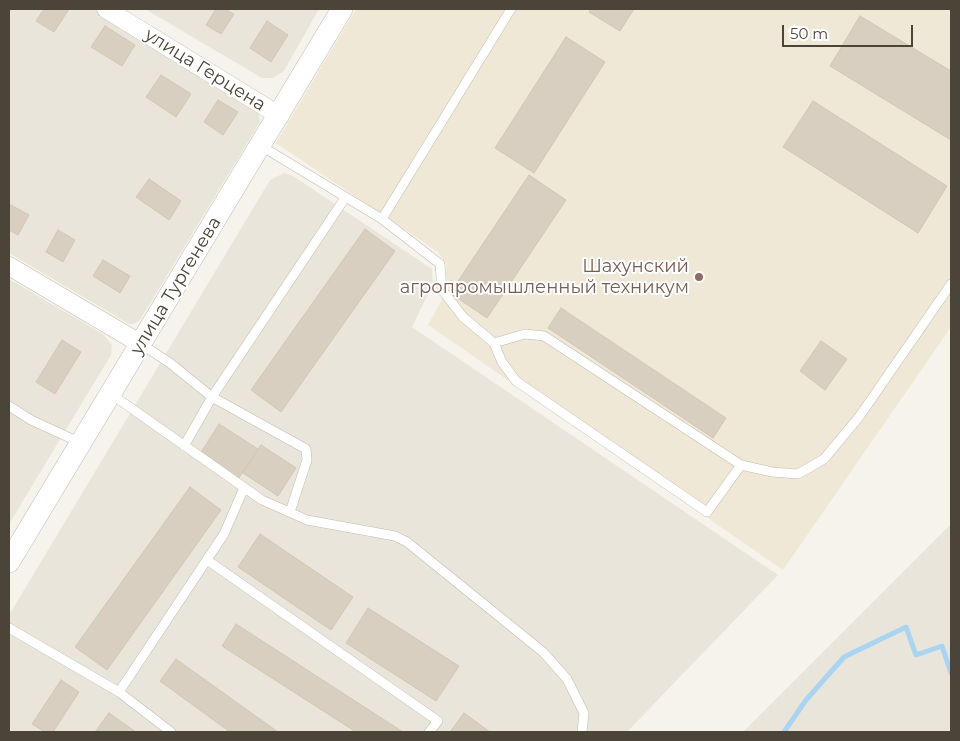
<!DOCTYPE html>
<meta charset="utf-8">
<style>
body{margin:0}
#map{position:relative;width:960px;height:741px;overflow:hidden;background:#f6f3ec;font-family:Montserrat,sans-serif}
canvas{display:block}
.frame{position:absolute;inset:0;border:10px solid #4b4439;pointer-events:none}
.scale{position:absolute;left:782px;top:25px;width:131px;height:22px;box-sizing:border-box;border:2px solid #4b4439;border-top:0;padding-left:6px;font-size:15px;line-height:18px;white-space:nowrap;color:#4b4439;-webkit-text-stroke:4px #fff;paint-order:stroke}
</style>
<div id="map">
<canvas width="960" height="741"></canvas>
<div class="frame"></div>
<div class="scale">50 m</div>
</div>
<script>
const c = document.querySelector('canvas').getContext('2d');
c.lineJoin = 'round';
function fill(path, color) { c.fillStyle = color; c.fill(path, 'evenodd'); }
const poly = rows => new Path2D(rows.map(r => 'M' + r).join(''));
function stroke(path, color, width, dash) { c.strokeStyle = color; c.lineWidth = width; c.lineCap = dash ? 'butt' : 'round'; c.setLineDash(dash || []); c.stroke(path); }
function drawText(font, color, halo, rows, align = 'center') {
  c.font = font + ' Montserrat,sans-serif'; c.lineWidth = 4; c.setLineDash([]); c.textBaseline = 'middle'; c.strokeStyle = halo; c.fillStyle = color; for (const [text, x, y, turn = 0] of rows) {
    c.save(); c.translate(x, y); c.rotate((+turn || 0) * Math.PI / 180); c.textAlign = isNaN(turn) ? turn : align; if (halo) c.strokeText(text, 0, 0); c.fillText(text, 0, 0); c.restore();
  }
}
fill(poly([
 [9,9,94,9,254,107,259,115,260,122,140,320,134,324,129,324,9,253],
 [145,9,319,9,284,71,273,78,262,78],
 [284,173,293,176,432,269,433,284,412,327,778,575,627,732,9,732,9,615,270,180],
 [9,279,103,334,112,345,111,355,9,524],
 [951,524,951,732,743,732]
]), '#eae5da');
fill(poly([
 [356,9,951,9,951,327,783,570,428,325,447,290,446,264,438,252,276,143]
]), '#efe8d6');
stroke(poly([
 [784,732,806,700,844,657,906,627,916,655,942,646,951,673]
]), '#a9d4f2', 5);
const building = poly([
 [44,9,69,9,54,32,36,21,44,9],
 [216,9,225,9,234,14,221,34,206,25,216,9],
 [591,9,634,9,620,31,589,12,591,9],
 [860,16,951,71,951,140,830,66,860,16],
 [267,21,288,35,271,62,250,48,267,21],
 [105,26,135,45,122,66,91,47,105,26],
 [566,37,605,62,534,173,495,148,566,37],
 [161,75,191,94,176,117,146,97,161,75],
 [218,100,238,112,223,135,204,122,218,100],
 [813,101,947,186,918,233,783,147,813,101],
 [529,175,566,200,487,318,450,293,529,175],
 [149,179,181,201,169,220,136,197,149,179],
 [9,204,29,215,18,235,9,230,9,204],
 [365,229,395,251,281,412,251,390,365,229],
 [58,230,75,240,63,262,46,252,58,230],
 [103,260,130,276,120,293,93,276,103,260],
 [561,308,726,418,713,438,548,328,561,308],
 [62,340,81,352,55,394,36,382,62,340],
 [821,341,847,359,825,390,800,371,821,341],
 [219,424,258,449,239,478,200,454,219,424],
 [261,445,296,468,278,496,243,473,261,445],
 [190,487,221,510,107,670,75,647,190,487],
 [260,534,353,597,331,630,238,567,260,534],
 [368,608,459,666,436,701,346,643,368,608],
 [236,624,403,732,356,732,222,646,236,624],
 [176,659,278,732,230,732,160,681,176,659],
 [61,680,79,692,53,732,45,732,32,724,61,680],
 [109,713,136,732,95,732,109,713],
 [464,713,490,732,450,732,464,713]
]);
fill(building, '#d8cfc1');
stroke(building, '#d3c7b4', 1);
const service = poly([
 [261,146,382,219,440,264,442,290,463,317,494,343,525,334,544,336,741,465,772,472,798,474,824,459,859,417,951,284],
 [382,219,511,9],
 [494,343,502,362,516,381,707,512,741,465],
 [141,344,170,363,212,397,306,449,307,460,290,512],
 [111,394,262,500,307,520,395,536,407,542,543,652,567,679,584,713,582,732],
 [9,406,31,420,81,443],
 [184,446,212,397,345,198],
 [207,560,438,721,429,732],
 [9,628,119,692,171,732],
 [119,692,224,534,244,488]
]);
const minor = poly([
 [106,9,280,116],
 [9,266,141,344]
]);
const tertiary = poly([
 [9,562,342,9]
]);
stroke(service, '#c2bbae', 10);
stroke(minor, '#c2bbae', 19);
stroke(tertiary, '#c2bbae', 22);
stroke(service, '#fff', 9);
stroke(minor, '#fff', 18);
stroke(tertiary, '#fff', 21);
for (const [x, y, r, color] of [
 [699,277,5,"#8d6e63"]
]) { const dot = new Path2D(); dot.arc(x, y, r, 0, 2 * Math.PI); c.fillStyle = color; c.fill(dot); stroke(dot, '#fff', 2); }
drawText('18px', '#4b4439', '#fff', [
 ["улица Герцена",205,70,32],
 ["улица Тургенева",176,286,-59]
]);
drawText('18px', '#785e54', '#fff', [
 ["Шахунский",689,267],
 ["агропромышленный техникум",689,288]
], 'right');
</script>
